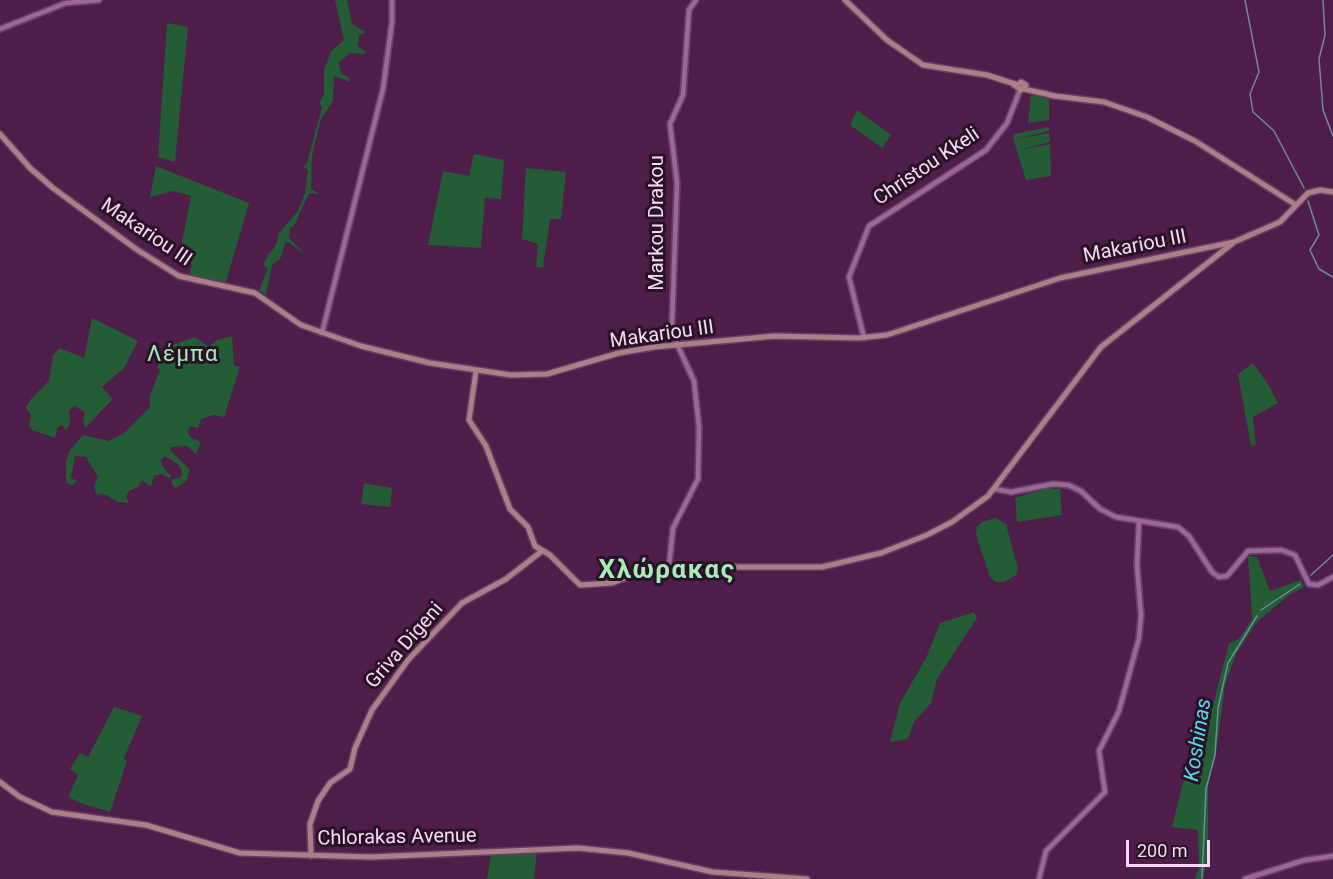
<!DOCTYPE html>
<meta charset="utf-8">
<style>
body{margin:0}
#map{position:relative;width:1333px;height:879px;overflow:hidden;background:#4e1d4a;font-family:Roboto,sans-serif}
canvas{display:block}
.scale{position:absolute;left:1126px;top:840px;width:84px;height:27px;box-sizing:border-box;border:3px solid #f8d9f3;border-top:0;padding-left:8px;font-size:18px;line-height:21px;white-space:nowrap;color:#f8d9f3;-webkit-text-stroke:4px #281226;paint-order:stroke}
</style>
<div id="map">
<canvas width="1333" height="879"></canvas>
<div class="scale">200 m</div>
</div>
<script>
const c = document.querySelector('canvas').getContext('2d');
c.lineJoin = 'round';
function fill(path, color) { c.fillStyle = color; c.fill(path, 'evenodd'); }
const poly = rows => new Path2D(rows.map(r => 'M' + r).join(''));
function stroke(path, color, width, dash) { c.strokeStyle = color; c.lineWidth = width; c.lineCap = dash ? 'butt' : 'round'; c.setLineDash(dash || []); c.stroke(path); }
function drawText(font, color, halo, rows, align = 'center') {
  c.font = font + ' Roboto,sans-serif'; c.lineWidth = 6; c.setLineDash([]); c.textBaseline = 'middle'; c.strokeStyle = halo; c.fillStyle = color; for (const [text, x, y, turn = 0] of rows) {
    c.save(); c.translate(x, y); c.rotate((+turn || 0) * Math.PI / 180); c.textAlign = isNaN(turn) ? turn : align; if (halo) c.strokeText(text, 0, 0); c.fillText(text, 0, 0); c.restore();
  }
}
fill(poly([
 [335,0,347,0,352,24,366,32,359,36,358,46,366,52,365,54,350,53,338,63,342,74,348,77,351,82,334,76,333,101,321,119,312,156,311,189,320,194,309,193,295,224,290,228,289,238,306,255,286,241,280,259,272,265,266,294,259,291,268,268,263,266,268,255,276,245,279,233,298,211,305,193,308,170,303,167,307,163,322,107,319,103,324,94,324,70,331,51,344,40],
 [167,23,188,27,175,162,158,157],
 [1031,95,1049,99,1049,120,1028,123],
 [857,110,891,135,882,148,850,125],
 [1049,127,1049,131,1016,139,1049,133,1050,142,1020,150,1050,144,1051,176,1026,180,1013,138,1014,134],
 [474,154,504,160,501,199,485,198,481,248,428,245,443,171,469,176],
 [156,166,249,203,225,285,189,277,192,264,179,257,191,196,173,191,150,197],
 [526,168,566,172,561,219,550,219,543,268,536,267,538,244,522,239],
 [92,318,138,341,124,368,102,387,113,399,85,428,83,421,85,412,74,406,69,411,70,424,66,430,62,425,57,428,55,438,32,430,29,425,31,415,26,408,31,399,49,381,53,355,60,348,84,358],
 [232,336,234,365,240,367,224,417,214,415,201,419,198,428,190,426,188,432,191,438,201,442,196,454,187,446,172,447,170,450,190,470,186,481,176,488,173,486,171,480,181,477,182,473,180,466,165,456,161,460,162,466,171,476,170,478,161,474,154,476,151,487,142,480,138,487,129,491,126,496,129,503,118,502,106,495,96,494,94,486,98,477,86,457,75,456,71,478,77,481,72,485,66,483,66,461,70,450,83,435,109,441,124,433,150,407,150,396,160,370,157,367,170,346,195,337,209,347,217,340],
 [1253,363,1268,384,1278,403,1253,417,1256,445,1251,446,1238,374],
 [364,483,392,488,390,507,361,504],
 [1044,489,1060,489,1062,515,1017,522,1015,498],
 [995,518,1006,524,1018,569,1016,575,1004,582,996,582,990,577,976,535,977,527,982,522],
 [1248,556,1257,557,1270,591,1301,580,1304,587,1290,594,1257,622,1236,654,1225,685,1216,753,1208,785,1208,856,1203,879,1195,879,1199,868,1198,830,1172,827,1182,786,1209,721,1229,643,1239,639,1252,619],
 [974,612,977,618,937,679,931,703,914,722,908,739,890,742,900,703,926,658,940,623],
 [114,707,142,716,124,758,127,761,110,812,83,804,68,797,78,775,70,769,80,753,88,757],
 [537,852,534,879,487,879,491,854]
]), '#235c35');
stroke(poly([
 [1245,0,1259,72,1250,94,1253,112,1274,131,1304,188],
 [1323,0,1325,35,1319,59,1323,110,1333,136],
 [1308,201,1319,235,1310,250,1319,269,1333,277],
 [1311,575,1333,555],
 [1261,610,1300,584],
 [1202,878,1206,789,1215,755,1218,708,1228,663,1257,616]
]), '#6d8d9d', 1.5);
const tertiary = poly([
 [0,29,66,3,99,0],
 [322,333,383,89,392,22,392,0],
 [864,338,849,277,869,226,986,150,1007,123,1020,90],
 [995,489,1011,492,1053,484,1068,485,1081,491,1100,509,1116,517,1178,527,1189,536,1212,572,1219,577,1227,576,1248,551,1281,550,1295,555,1309,584,1318,585,1333,577],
 [669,566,673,528,698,479,699,427,694,381,677,344,672,323,677,183,670,124,683,95,689,10,696,0],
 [1039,879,1046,851,1105,792,1099,751,1119,711,1139,638,1141,615,1137,565,1139,522],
 [1245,879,1305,860,1333,856]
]);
const secondary = poly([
 [845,0,887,40,923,65,987,75,1018,85],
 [1014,85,1021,90,1026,85,1021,82,1017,86],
 [1024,89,1055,96,1104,102,1147,117,1195,141,1296,205],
 [0,134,30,168,53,188,136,249,179,276,255,293,301,325,361,346,430,363,511,375,547,374,619,353,654,347,775,336,858,338,887,335,1060,278,1234,242,1280,222,1308,193,1320,190,1333,192],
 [476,371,469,420,486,446,510,509,528,527,535,546,550,555,580,585,612,583,640,572,667,566,693,569,702,567,822,567,881,553,927,535,952,522,988,496,1101,347,1233,243],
 [0,782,20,797,52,812,146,825,240,853,371,857,578,848,628,853,713,872,807,879],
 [311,856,310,824,318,801,330,783,350,769,355,748,372,710,408,660,462,603,506,579,542,551]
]);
stroke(tertiary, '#693e66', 8);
stroke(secondary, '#693e66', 8);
stroke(tertiary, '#9c6696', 4.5);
stroke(secondary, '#ac7e86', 5);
drawText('20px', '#f8d9f3', '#281226', [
 ["Christou Kkeli",927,167,-34],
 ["Markou Drakou",658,223,-90],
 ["Makariou III",146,233,34],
 ["Makariou III",1135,247,-11],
 ["Makariou III",662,335,-8],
 ["Griva Digeni",405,646,-49],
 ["Chlorakas Avenue",397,838,-1]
]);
drawText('italic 21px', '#58d7ed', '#281226', [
 ["Koshinas",1199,740,-81]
]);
c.letterSpacing = '1.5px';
drawText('22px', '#a7ebb6', '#281226', [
 ["Λέμπα",183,355]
]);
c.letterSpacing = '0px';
c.letterSpacing = '1.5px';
drawText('bold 26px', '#a7ebb6', '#281226', [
 ["Χλώρακας",667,571]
]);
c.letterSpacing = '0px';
</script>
